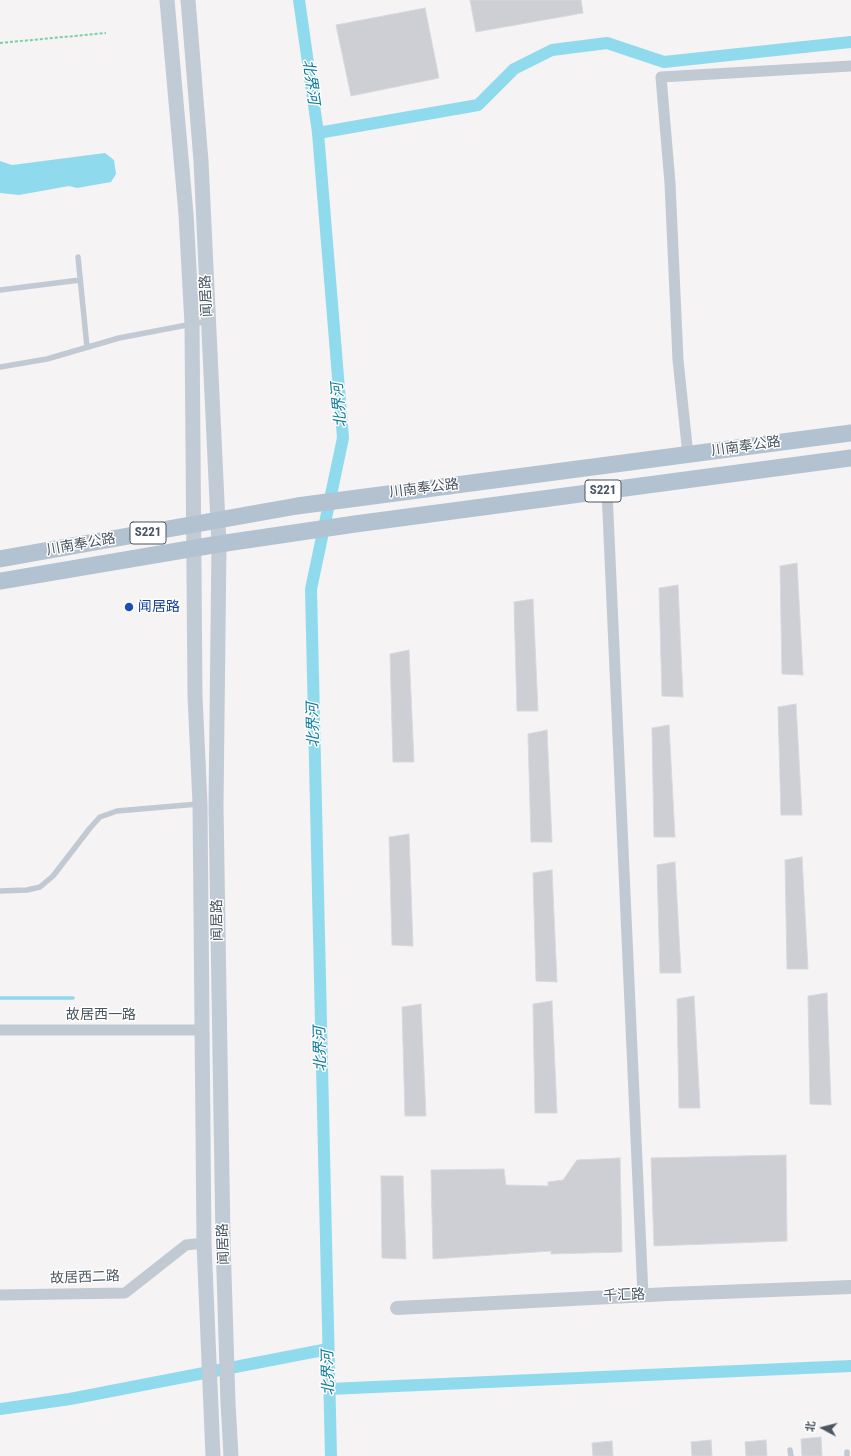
<!DOCTYPE html>
<meta charset="utf-8">
<style>
body{margin:0}
#map{position:relative;width:851px;height:1456px;overflow:hidden;background:#f5f3f3;font-family:"Roboto Condensed","Noto Sans SC",sans-serif}
canvas{display:block}
.north{position:absolute;left:803px;top:1408px;width:40px;height:40px;-webkit-text-stroke:3px #fff;paint-order:stroke;rotate:277deg;font-size:11px;font-weight:700;line-height:16px;text-align:center;color:#4a5661}
.north::after{content:'';display:block;margin:auto;width:14px;height:18px;background:#4a5661;clip-path:polygon(50% 0,100% 100%,50% 72%,0 100%)}
</style>
<div id="map">
<canvas width="851" height="1456"></canvas>
<div class="north">北</div>
</div>
<script>
const c = document.querySelector('canvas').getContext('2d');
c.lineJoin = 'round';
function fill(path, color) { c.fillStyle = color; c.fill(path, 'evenodd'); }
const poly = rows => new Path2D(rows.map(r => 'M' + r).join(''));
function stroke(path, color, width, dash) { c.strokeStyle = color; c.lineWidth = width; c.lineCap = dash ? 'butt' : 'round'; c.setLineDash(dash || []); c.stroke(path); }
function drawText(font, color, halo, rows, align = 'center') {
  c.font = font + ' "Roboto Condensed","Noto Sans SC",sans-serif'; c.lineWidth = 3; c.setLineDash([]); c.textBaseline = 'middle'; c.strokeStyle = halo; c.fillStyle = color; for (const [text, x, y, turn = 0] of rows) {
    c.save(); c.translate(x, y); c.rotate((+turn || 0) * Math.PI / 180); c.textAlign = isNaN(turn) ? turn : align; if (halo) c.strokeText(text, 0, 0); c.fillText(text, 0, 0); c.restore();
  }
}
fill(poly([
 [105,153,114,160,116,174,111,182,77,188,69,186,19,195,0,193,0,161,12,165]
]), '#90daee');
stroke(poly([
 [0,998,73,998]
]), '#90daee', 3.5);
stroke(poly([
 [299,0,318,133,343,438,311,589,331,1456],
 [318,133,478,105,514,69,552,50,607,43,664,62,851,42],
 [329,1389,851,1366],
 [0,1409,70,1399,328,1349]
]), '#90daee', 12);
const building = poly([
 [470,0,581,0,583,13,476,32,470,0],
 [425,8,439,78,351,96,336,25,425,8],
 [797,563,803,675,782,674,780,566,797,563],
 [678,585,683,697,662,696,659,588,678,585],
 [533,599,538,711,517,711,514,602,533,599],
 [409,650,414,762,393,762,390,654,409,650],
 [796,704,802,815,781,815,778,707,796,704],
 [669,725,675,837,654,837,652,728,669,725],
 [547,730,552,842,531,842,528,734,547,730],
 [409,834,413,946,392,945,389,837,409,834],
 [802,857,808,969,787,969,785,860,802,857],
 [675,862,681,973,660,973,657,865,675,862],
 [552,870,557,982,536,981,533,873,552,870],
 [827,993,831,1105,810,1104,808,996,827,993],
 [694,996,700,1108,679,1108,677,999,694,996],
 [552,1001,557,1113,535,1113,533,1004,552,1001],
 [421,1004,426,1116,405,1116,402,1007,421,1004],
 [786,1155,787,1241,654,1246,651,1158,786,1155],
 [620,1158,622,1252,551,1254,551,1251,433,1259,431,1170,504,1169,506,1185,548,1186,548,1182,563,1180,577,1160,620,1158],
 [381,1176,403,1176,406,1259,382,1258,381,1176],
 [821,1437,822,1456,802,1456,801,1439,821,1437],
 [711,1440,712,1456,692,1456,691,1442,711,1440],
 [766,1440,767,1456,746,1456,745,1442,766,1440],
 [612,1441,613,1456,593,1456,592,1443,612,1441]
]);
fill(building, '#cdcfd5');
stroke(building, '#d7d9de', 1);
stroke(poly([
 [0,43,106,33]
]), '#7ad0a6', 2, [3, 2]);
stroke(poly([
 [78,257,87,347],
 [0,290,80,280],
 [0,367,47,359,119,338,208,321],
 [0,891,27,890,40,887,53,876,90,828,100,817,117,811,198,804],
 [790,1450,791,1456],
 [847,1452,847,1456]
]), '#c1cad2', 5.5);
stroke(poly([
 [688,455,678,360,670,183,661,77,851,66],
 [607,491,643,1295],
 [0,1030,203,1030],
 [0,1295,125,1293,186,1245,204,1243]
]), '#c1cad2', 11);
stroke(poly([
 [397,1308,669,1294,851,1287]
]), '#c1cad2', 14);
stroke(poly([
 [167,0,186,214,192,324,195,696,200,804,204,1243,213,1456],
 [188,0,201,161,219,544,216,806,223,1240,228,1403,231,1456]
]), '#c1cbd6', 15);
stroke(poly([
 [0,559,297,506,851,433],
 [0,581,219,544,355,524,851,458]
]), '#b3c2d1', 17);
for (const [x, y, r, color] of [
 [129,607,5,"#1a4fb4"]
]) { const dot = new Path2D(); dot.arc(x, y, r, 0, 2 * Math.PI); c.fillStyle = color; c.fill(dot); stroke(dot, '#fff', 1.5); }
for (const [x, y, w] of [
 [603,491,36],
 [148,533,36]
]) { const box = new Path2D(); box.roundRect(x - w / 2, y - 11, w, 22, 3); c.fillStyle = '#fff'; c.fill(box); stroke(box, '#4a5661', 1); }
drawText('bold 13px', '#4a5661', null, [
 ["S221",603,491],
 ["S221",148,533]
]);
drawText('14px', '#4a5661', '#fff', [
 ["闻居路",207,296,-93],
 ["川南奉公路",746,447,-8],
 ["川南奉公路",424,489,-7],
 ["川南奉公路",81,545,-10],
 ["闻居路",218,920,-91],
 ["故居西一路",101,1015],
 ["闻居路",224,1244,-92],
 ["故居西二路",85,1278,-2],
 ["千汇路",624,1296,-3]
]);
drawText('14px', '#164399', '#fff', [
 ["闻居路",138,607]
], 'left');
drawText('italic 15px', '#0c7c9b', '#fff', [
 ["北界河",310,82,82],
 ["北界河",340,405,-95],
 ["北界河",314,725,-91],
 ["北界河",321,1049,-91],
 ["北界河",329,1373,-91]
]);
</script>
